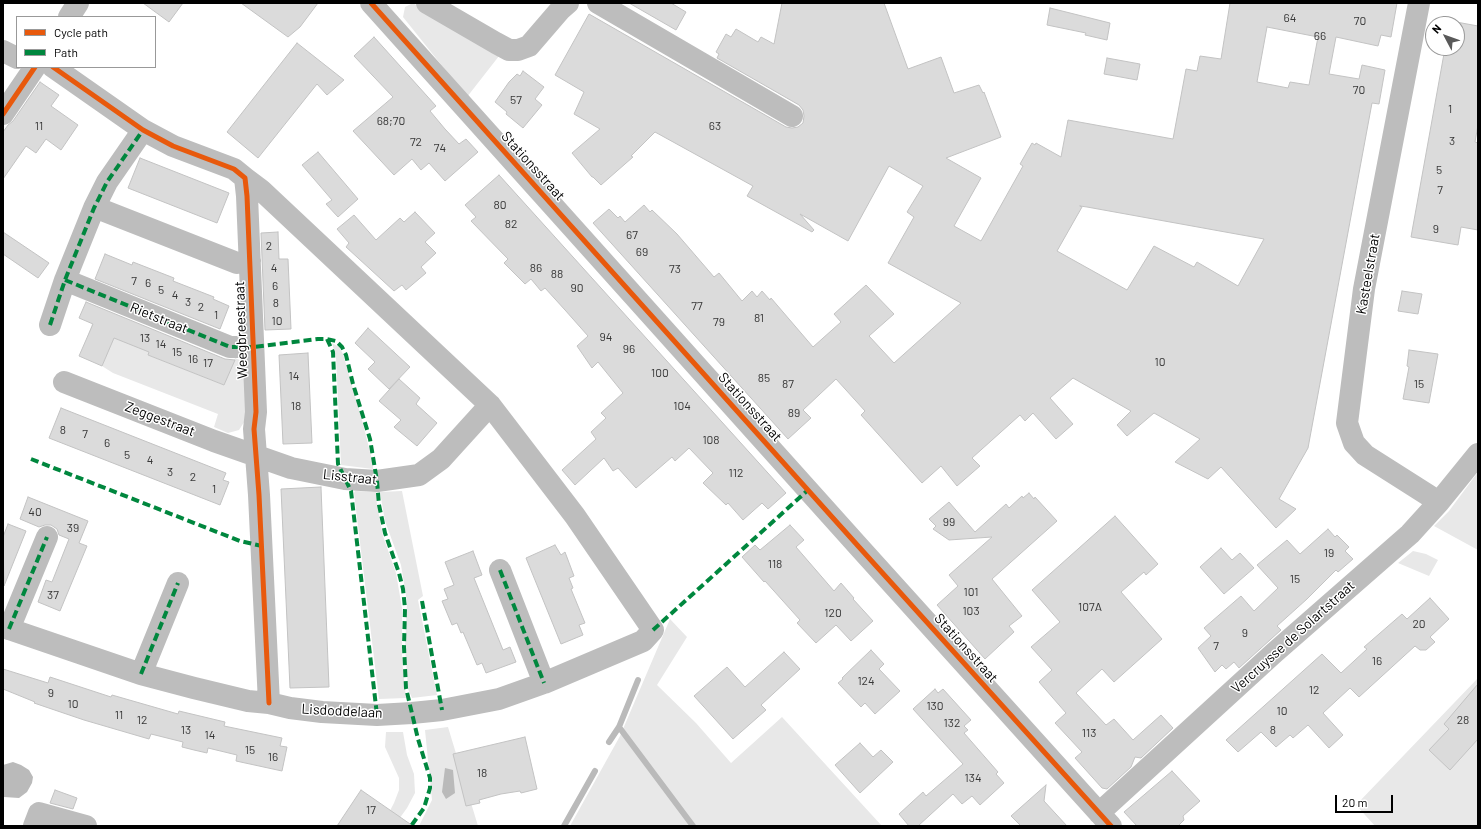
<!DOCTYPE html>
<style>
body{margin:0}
#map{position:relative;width:1481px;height:829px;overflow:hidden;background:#fff;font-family:Barlow,sans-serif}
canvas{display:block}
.frame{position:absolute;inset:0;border:4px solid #000;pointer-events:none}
.legend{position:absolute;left:16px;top:16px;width:140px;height:52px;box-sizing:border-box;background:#fff;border:1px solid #999;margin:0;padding:5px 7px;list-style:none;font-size:12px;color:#000}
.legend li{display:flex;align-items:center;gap:8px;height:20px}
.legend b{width:20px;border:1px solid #999}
.north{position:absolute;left:1425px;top:16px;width:40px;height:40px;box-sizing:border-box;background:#fff;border:1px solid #999;border-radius:50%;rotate:311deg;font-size:11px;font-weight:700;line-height:16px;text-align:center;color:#000}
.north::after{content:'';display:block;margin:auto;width:14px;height:18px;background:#595959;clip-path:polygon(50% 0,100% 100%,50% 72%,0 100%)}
.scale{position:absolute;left:1335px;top:795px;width:58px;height:18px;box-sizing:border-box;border:2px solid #000;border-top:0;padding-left:5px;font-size:12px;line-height:14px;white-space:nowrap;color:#000;-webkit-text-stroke:3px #fff;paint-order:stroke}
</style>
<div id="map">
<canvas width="1481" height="829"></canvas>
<div class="frame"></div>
<ul class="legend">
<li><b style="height:5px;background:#e8590c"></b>Cycle path</li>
<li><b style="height:5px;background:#00873e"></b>Path</li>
</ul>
<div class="north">N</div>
<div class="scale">20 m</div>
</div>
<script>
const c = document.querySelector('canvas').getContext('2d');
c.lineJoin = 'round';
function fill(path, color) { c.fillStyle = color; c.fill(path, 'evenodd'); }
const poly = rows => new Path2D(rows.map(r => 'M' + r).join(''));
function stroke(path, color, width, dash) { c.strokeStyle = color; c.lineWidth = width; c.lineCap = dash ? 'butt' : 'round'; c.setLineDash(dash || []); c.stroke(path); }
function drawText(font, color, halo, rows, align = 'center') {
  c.font = font + ' Barlow,sans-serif'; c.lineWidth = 3; c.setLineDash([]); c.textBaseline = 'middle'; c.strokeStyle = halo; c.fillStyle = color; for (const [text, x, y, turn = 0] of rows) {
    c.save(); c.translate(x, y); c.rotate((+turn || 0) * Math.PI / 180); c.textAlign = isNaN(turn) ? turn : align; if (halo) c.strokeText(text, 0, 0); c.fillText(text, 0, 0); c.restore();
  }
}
fill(poly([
 [413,3,499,56,467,97,403,17,405,7],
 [92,324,118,334,149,352,148,355,224,385,235,358,245,362,248,416,239,430,228,433,214,427,218,414,113,373,102,366,106,356,84,346],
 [332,343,339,347,343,354,362,420,373,464,373,469,341,465,336,357],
 [1478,472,1478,550,1434,526,1449,511],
 [355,491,376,492,377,505,383,536,396,573,402,608,402,660,406,698,379,699,354,493],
 [402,491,423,596,418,600,437,695,412,698,408,689,405,647,407,602,401,565,385,521,380,492],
 [1413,551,1426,554,1438,560,1429,576,1398,563],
 [670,619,687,637,657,685,696,723,731,763,782,717,882,826,570,826,620,736],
 [1478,678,1478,826,1375,826,1356,805],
 [448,727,478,826,419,826,432,800,425,730],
 [386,732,403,732,407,755,414,774,415,793,407,808,394,826,382,826,394,803,399,790,399,778,385,747]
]), '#e8e8e8');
fill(poly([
 [13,762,21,765,29,770,33,777,32,783,27,792,19,798,4,797,3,765],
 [445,768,453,770,455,793,446,799,442,792]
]), '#bababa');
stroke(poly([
 [619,727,693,826],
 [609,742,619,727,638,680],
 [564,826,595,771]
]), '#bababa', 6);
const building = poly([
 [143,3,183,3,169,22,143,3],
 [241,3,318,3,300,27,288,37,241,3],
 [629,3,671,3,686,12,676,30,629,3],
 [782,3,884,3,908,69,941,57,954,93,979,85,983,93,984,92,1001,137,946,158,981,178,954,226,981,241,1023,166,1020,164,1032,143,1035,145,1036,143,1061,157,1068,120,1173,139,1186,69,1197,71,1200,56,1221,59,1230,3,1397,3,1391,37,1381,35,1378,46,1336,37,1329,74,1359,79,1362,65,1385,70,1379,104,1372,103,1308,448,1279,499,1296,509,1276,528,1221,467,1208,479,1175,462,1200,439,1154,413,1127,436,1117,425,1131,411,1073,378,1050,398,1073,424,1056,439,1033,413,1025,421,1020,415,972,458,980,466,957,486,941,466,922,483,861,415,865,411,836,379,803,410,811,418,788,439,593,223,609,209,618,218,620,216,625,222,644,205,650,212,652,210,677,234,714,277,719,273,742,301,752,291,757,297,762,291,770,300,771,298,813,347,841,322,834,314,866,285,894,314,869,336,894,363,961,303,888,263,914,217,907,212,923,186,889,166,848,241,800,214,814,230,812,232,747,196,753,186,655,132,631,156,633,157,601,185,593,177,592,177,572,153,600,129,574,114,584,92,555,75,589,14,786,127,792,128,798,127,803,123,804,116,803,110,799,105,717,58,719,54,716,52,726,34,731,37,736,29,758,42,761,37,774,44,782,3],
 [1267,27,1318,37,1309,85,1290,82,1288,88,1257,82,1267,27],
 [1080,206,1087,207,1264,239,1238,286,1197,262,1194,267,1154,246,1127,290,1057,251,1082,207,1080,206],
 [1050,8,1110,23,1107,40,1085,35,1086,33,1047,25,1050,8],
 [1451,21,1478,26,1478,125,1475,142,1478,143,1478,230,1461,227,1458,245,1411,237,1445,48,1457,48,1457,24,1450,24,1451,21],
 [374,37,436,106,430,111,445,129,459,144,466,139,478,152,445,181,429,163,421,170,412,159,394,175,353,131,393,97,354,56,374,37],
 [297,43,344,80,327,95,317,84,258,158,227,132,297,43],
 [1107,58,1140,64,1137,80,1104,74,1107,58],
 [523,71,544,87,535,99,542,105,523,128,506,114,507,112,495,102,509,82,517,74,520,76,523,71],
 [40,82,59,95,51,106,78,125,61,150,46,139,36,153,26,146,3,179,3,132,8,125,13,121,40,82],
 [318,152,358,199,338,217,326,204,332,200,302,165,318,152],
 [140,158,229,193,217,223,128,188,140,158],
 [499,175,786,493,768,509,762,503,743,520,728,503,726,505,703,483,713,473,689,448,675,461,672,457,636,488,618,468,613,471,604,458,575,485,562,470,596,439,591,432,606,418,601,413,623,393,598,362,592,368,577,346,588,336,565,310,545,288,541,291,531,279,525,284,504,263,508,259,471,221,476,217,465,205,499,175],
 [415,212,435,233,425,242,436,253,421,267,426,273,406,290,402,285,394,291,346,247,349,243,337,229,354,215,376,240,400,218,404,222,415,212],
 [3,232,49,263,38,278,3,254,3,232],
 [278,232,279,259,288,259,291,329,265,330,261,233,278,232],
 [105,254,132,265,133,262,174,278,173,281,214,297,213,299,229,306,220,329,95,279,105,254],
 [1402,291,1422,294,1418,314,1398,311,1402,291],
 [86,302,225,359,235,360,224,385,148,355,149,352,114,338,102,366,79,356,93,324,79,318,86,302],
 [368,328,410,367,389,389,368,369,375,362,355,343,368,328],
 [1409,350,1438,354,1429,403,1403,399,1409,367,1407,366,1409,350],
 [308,353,312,443,283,444,279,355,308,353],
 [399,379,420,398,416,404,437,423,417,446,394,427,401,420,379,401,399,379],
 [61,408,226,473,223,480,229,482,220,505,49,438,61,408],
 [321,487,329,687,290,688,281,489,321,487],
 [1029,493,1034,499,1035,497,1057,521,992,579,1022,616,1009,626,1014,632,985,659,937,605,958,586,949,575,992,537,949,540,933,529,936,526,929,519,949,502,975,532,1006,504,1009,508,1022,496,1023,498,1029,493],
 [28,497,88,521,79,543,87,546,60,611,38,602,46,580,52,582,69,539,59,535,57,529,51,525,45,525,39,527,20,519,28,497],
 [1115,516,1158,564,1146,575,1144,572,1121,592,1162,639,1114,682,1102,669,1076,693,1106,725,1114,719,1133,740,1161,715,1173,728,1141,758,1135,757,1131,767,1107,789,1102,788,1075,758,1082,752,1055,723,1066,713,1039,682,1052,670,1031,647,1060,622,1032,590,1115,516],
 [8,524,26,531,4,586,3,537,8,524],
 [790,525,804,540,796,547,834,591,841,583,854,598,853,599,873,621,851,641,836,625,816,643,797,623,800,620,765,581,764,582,742,557,755,545,760,550,790,525],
 [1328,529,1335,537,1337,535,1349,547,1345,551,1353,559,1338,572,1336,570,1307,599,1277,626,1281,630,1239,668,1234,662,1226,669,1222,665,1215,672,1198,648,1211,636,1204,628,1241,596,1254,611,1278,588,1257,565,1287,540,1300,554,1328,529],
 [555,545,561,555,565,552,574,576,569,578,573,588,571,589,585,623,579,625,583,635,561,644,526,558,555,545],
 [1221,548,1232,560,1240,553,1254,568,1224,594,1200,567,1221,548],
 [473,551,482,575,474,578,503,650,510,647,516,662,486,673,482,663,477,665,463,632,461,633,457,623,452,625,442,601,448,599,444,589,454,585,445,562,473,551],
 [1430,598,1449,619,1430,637,1435,642,1426,650,1420,650,1415,646,1359,697,1350,688,1323,713,1343,735,1329,748,1308,725,1293,738,1290,735,1276,747,1261,732,1238,752,1226,740,1322,654,1341,673,1367,649,1364,647,1402,614,1407,619,1430,598],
 [871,650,884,664,879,669,900,691,875,714,865,703,861,707,838,683,843,679,842,678,871,650],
 [784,652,800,669,761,705,766,710,733,739,694,696,727,667,745,687,784,652],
 [3,669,48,683,50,677,111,697,112,695,178,714,179,711,225,722,224,726,282,738,280,746,287,747,282,771,236,761,237,755,208,748,207,753,194,750,182,747,183,742,151,734,149,739,84,720,34,703,35,702,3,689,3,669],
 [1478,684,1478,739,1450,770,1429,750,1449,729,1444,724,1478,684],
 [935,689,938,693,943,689,971,720,964,726,968,730,964,733,998,772,996,774,1004,783,980,805,972,796,962,804,953,794,918,826,909,826,899,814,923,792,926,796,963,764,913,709,935,689],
 [525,737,537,789,521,793,520,791,501,794,479,800,480,803,466,806,453,754,525,737],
 [860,743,873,757,881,750,893,762,860,793,835,765,860,743],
 [1172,771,1200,801,1183,816,1184,820,1178,826,1137,826,1124,812,1172,771],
 [1046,785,1044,801,1067,826,1021,826,1011,816,1046,785],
 [55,790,77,798,73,809,50,803,55,790],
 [361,790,413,826,337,826,361,790]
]);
fill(building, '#dbdbdb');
stroke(building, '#c3c3c3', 1);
stroke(poly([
 [371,3,859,547,1111,826],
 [427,3,496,43,509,50,518,50,529,46,560,10,568,3],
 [598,3,792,116],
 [1419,3,1364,289,1347,423,1354,443,1365,455,1439,502],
 [69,17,78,3],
 [3,51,17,58],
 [53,67,143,130,173,146,234,169,245,178,247,196,256,412,254,429,259,495,269,703],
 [3,114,35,67],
 [102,210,237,263,250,261],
 [65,280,230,347,253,347],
 [50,325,65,280,94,208,107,182,143,130],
 [64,382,214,441,291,468,345,479,377,481,419,475,441,459,490,405],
 [500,570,544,683],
 [3,627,141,674,194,688,248,701,269,703,290,708,322,712,377,715,412,713,442,710,499,699,544,683,643,641,653,630,575,516,490,405,261,190,245,178],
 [9,629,47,537],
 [141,674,178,583],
 [1099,813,1274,653,1410,534,1439,502,1478,454],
 [34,826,39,813,86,826]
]), '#bdbdbd', 22);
stroke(poly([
 [65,280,230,347,253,347,318,339,327,339,336,341,342,347,346,355,353,384,370,439,377,481,379,505,385,533,399,573,403,589,405,608,404,647,406,688,418,739,430,778,430,788,424,808,411,826],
 [50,325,65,280,94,208,107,182,143,130],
 [327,339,333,352,338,464,351,491,377,715],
 [31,459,240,541,262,546],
 [500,570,544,683],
 [422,601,442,710],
 [9,629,47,537],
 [653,630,808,490],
 [141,674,178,583]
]), '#00873e', 4, [8, 4]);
stroke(poly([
 [371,3,859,547,1111,826],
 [53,67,143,130,173,146,234,169,245,178,247,196,256,412,254,429,259,495,269,703],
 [3,114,35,67]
]), '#e8590c', 5);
drawText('12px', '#373737', null, [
 ["64",1290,18],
 ["70",1360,21],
 ["66",1320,36],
 ["70",1359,90],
 ["57",516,100],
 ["1",1450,109],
 ["68;70",391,121],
 ["11",39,126],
 ["63",715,126],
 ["3",1452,141],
 ["72",416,142],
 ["74",440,148],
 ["5",1439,170],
 ["7",1440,190],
 ["80",500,205],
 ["82",511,224],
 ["9",1436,229],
 ["67",632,235],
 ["2",269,246],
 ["69",642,252],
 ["4",274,268],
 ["86",536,268],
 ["73",675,269],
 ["88",557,274],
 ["7",134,281],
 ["6",148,283],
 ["6",275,286],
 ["90",577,288],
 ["5",161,290],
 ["4",175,295],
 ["3",188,302],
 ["8",276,303],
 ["77",697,306],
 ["2",201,307],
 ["1",216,315],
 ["81",759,318],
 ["10",277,321],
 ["79",719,322],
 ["94",606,337],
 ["13",145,338],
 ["14",161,344],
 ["96",629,349],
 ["15",177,352],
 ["16",193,359],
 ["10",1160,362],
 ["17",208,363],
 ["100",660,373],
 ["14",294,376],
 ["85",764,378],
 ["87",788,384],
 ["15",1419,384],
 ["18",296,406],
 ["104",682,406],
 ["89",794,413],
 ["8",63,430],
 ["7",85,434],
 ["108",711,440],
 ["6",107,443],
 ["5",127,455],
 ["4",150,460],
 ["3",170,472],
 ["112",736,473],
 ["2",193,477],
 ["1",214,489],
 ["40",35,512],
 ["99",949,522],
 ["39",73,528],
 ["19",1329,553],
 ["118",775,564],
 ["15",1295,579],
 ["101",971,592],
 ["37",53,595],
 ["107A",1090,607],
 ["103",971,611],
 ["120",833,613],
 ["20",1419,624],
 ["9",1245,633],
 ["7",1216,646],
 ["16",1377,661],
 ["124",866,681],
 ["12",1314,690],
 ["9",51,693],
 ["10",73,704],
 ["130",935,706],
 ["10",1282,711],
 ["11",119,715],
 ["12",142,720],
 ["28",1463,720],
 ["132",952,723],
 ["13",186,730],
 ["8",1273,730],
 ["113",1089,733],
 ["14",210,735],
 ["15",250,750],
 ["16",273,757],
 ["18",482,773],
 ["134",973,778],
 ["17",371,810]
]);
drawText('14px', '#000', '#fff', [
 ["Stationsstraat",533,166,48],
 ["Kasteelstraat",1368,274,-80],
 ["Rietstraat",159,318,22],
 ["Weegbreestraat",241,330,-92],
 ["Stationsstraat",750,407,48],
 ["Zeggestraat",160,419,21],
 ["Lisstraat",350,477,6],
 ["Vercruysse de Solartstraat",1293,637,-42],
 ["Stationsstraat",966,648,48],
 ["Lisdoddelaan",342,711,3]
]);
</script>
